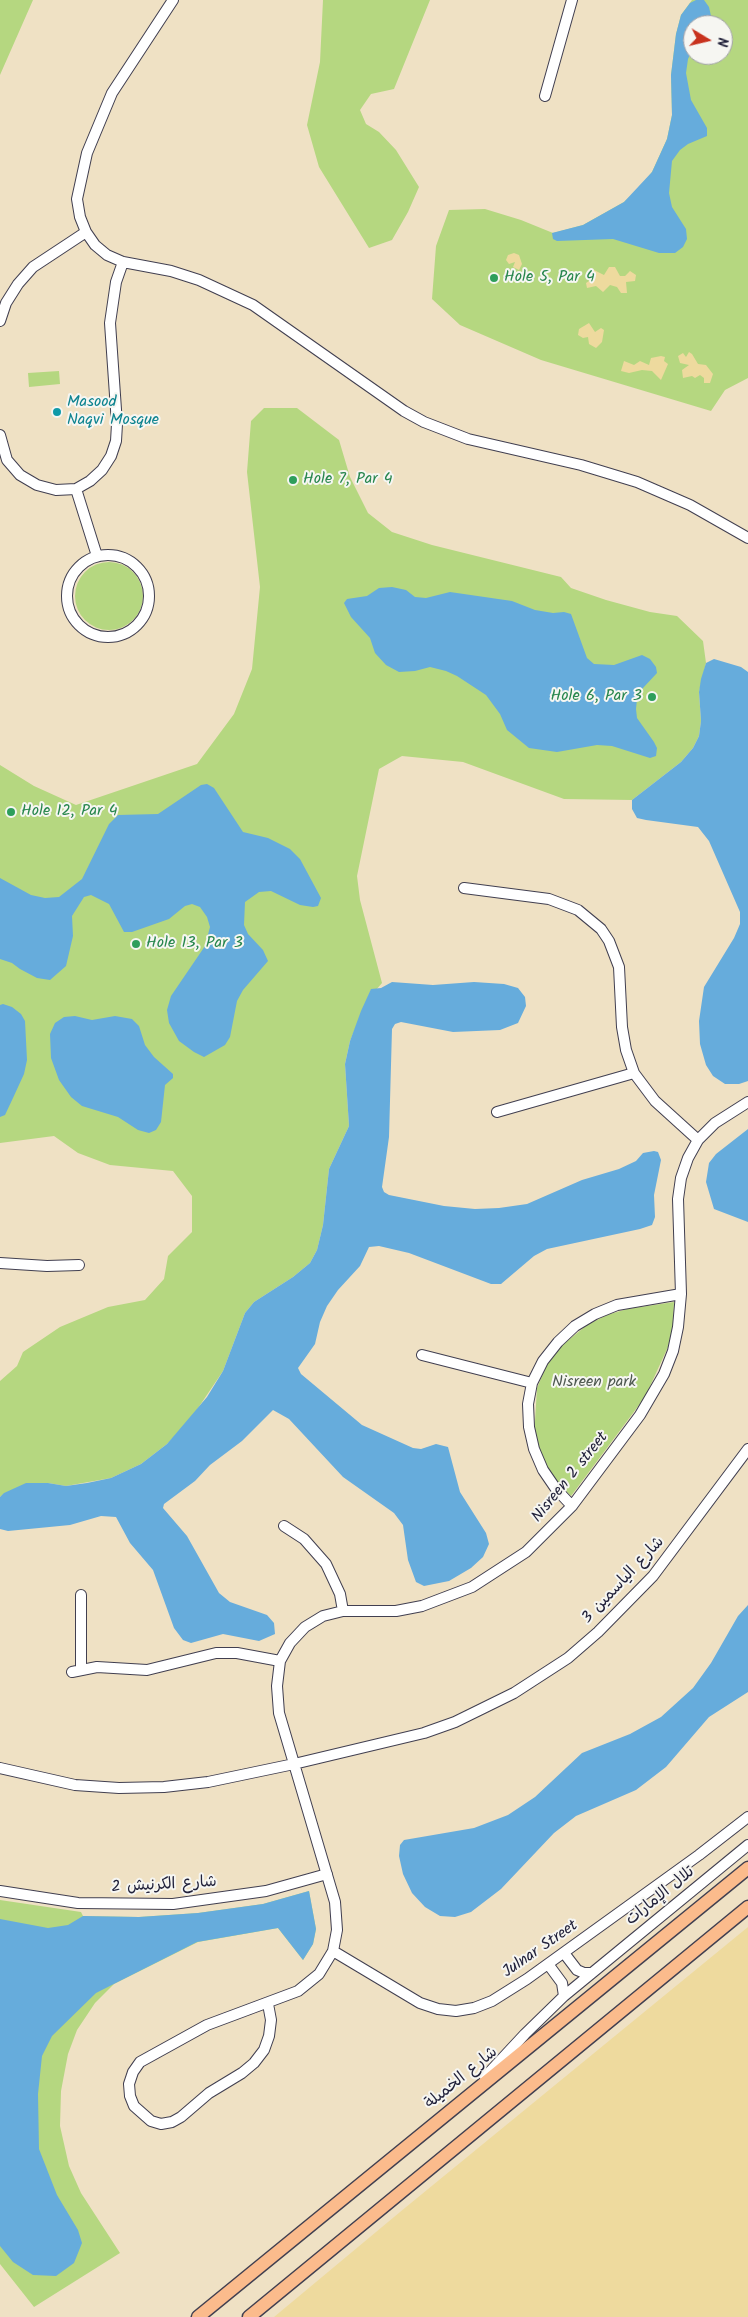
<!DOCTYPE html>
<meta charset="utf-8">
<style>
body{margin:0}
#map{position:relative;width:748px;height:2317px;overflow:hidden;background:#efe1c4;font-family:Kalam,sans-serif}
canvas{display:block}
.north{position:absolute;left:683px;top:15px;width:50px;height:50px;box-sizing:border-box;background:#f6f6f2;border:1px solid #a1a1a9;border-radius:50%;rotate:99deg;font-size:14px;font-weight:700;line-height:20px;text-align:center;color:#22223b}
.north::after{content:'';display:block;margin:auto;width:18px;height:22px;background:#c8321e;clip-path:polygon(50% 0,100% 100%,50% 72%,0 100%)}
</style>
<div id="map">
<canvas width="748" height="2317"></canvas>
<div class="north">N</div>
</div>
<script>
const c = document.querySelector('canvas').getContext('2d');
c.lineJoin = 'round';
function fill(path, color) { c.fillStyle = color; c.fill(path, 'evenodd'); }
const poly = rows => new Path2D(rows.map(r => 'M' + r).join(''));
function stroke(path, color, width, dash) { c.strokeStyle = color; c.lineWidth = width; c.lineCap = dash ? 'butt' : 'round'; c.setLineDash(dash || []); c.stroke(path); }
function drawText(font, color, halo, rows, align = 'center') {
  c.font = font + ' Kalam,"Playpen Sans Arabic",sans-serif'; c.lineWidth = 4; c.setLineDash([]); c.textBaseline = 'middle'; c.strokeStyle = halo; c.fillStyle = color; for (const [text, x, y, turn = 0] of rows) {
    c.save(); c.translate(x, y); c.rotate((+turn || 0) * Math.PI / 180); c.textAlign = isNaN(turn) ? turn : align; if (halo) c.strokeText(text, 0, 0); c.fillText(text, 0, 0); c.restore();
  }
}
fill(poly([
 [0,0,33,0,0,75],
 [323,0,430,0,394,89,371,94,360,110,366,124,379,132,396,150,419,187,408,212,392,240,369,248,319,167,307,125,320,62],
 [692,0,748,0,748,378,725,390,711,411,541,360,460,325,432,299,436,246,449,210,485,209,521,220,553,233,583,225,624,202,638,189,652,172,667,139,672,115,671,75,676,34,681,15],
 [693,25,723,25,723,55,693,55],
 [59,371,60,384,29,387,28,373],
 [264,408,297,408,339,440,350,477,368,513,392,532,432,545,561,577,571,588,606,600,650,612,677,616,703,641,706,663,699,692,701,721,699,736,693,748,681,762,632,800,564,799,463,762,402,756,379,769,357,876,360,900,382,983,376,990,371,990,350,1041,345,1064,349,1126,329,1169,323,1225,317,1250,310,1263,293,1277,254,1302,245,1313,223,1371,190,1420,167,1444,141,1464,111,1478,66,1486,48,1483,5,1493,0,1497,0,1381,17,1366,23,1352,60,1327,108,1307,145,1300,164,1279,168,1256,192,1232,192,1196,173,1171,110,1165,78,1153,54,1136,0,1143,0,765,34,786,76,805,197,764,234,714,252,669,260,587,247,472,251,421],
 '75 596a34 34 0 1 1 68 0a34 34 0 1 1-68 0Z',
 [674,1302,673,1326,668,1347,645,1397,571,1496,554,1479,542,1459,534,1438,537,1388,545,1369,555,1351,587,1325,607,1315,627,1309],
 [309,1891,316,1929,313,1944,303,1960,278,1928,198,1942,114,1984,95,2003,77,2030,68,2054,61,2091,60,2126,69,2166,81,2193,120,2253,34,2307,0,2264,0,1900,81,1912,83,1916,139,1917,198,1913,263,1904]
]), '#b5d780');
fill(poly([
 [514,253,519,255,522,264,519,270,513,267,515,262,509,264,506,260,508,255],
 [609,267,615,267,620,276,625,276,630,271,636,275,635,281,626,282,627,293,621,293,617,287,610,285,603,292,596,286,587,288,586,283,592,279,589,273,592,269,604,275],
 [589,323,595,332,601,328,604,330,602,342,596,348,589,344,588,337,583,338,578,335,579,329],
 [689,352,692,354,698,364,706,365,713,374,710,383,704,383,704,378,700,375,695,378,692,376,683,378,682,370,689,365,680,363,678,356,683,353,686,357],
 [661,356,665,357,664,361,668,364,661,380,652,371,642,370,629,373,621,371,624,361,634,365,640,361,649,365,651,358],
 [748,1927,748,2317,274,2317,400,2212]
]), '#eeda9e');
fill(poly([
 [696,0,704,0,709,7,711,16,707,25,693,25,693,48,688,59,686,73,691,100,707,128,707,136,688,144,680,150,672,161,669,193,672,207,686,229,687,239,683,247,675,253,659,253,613,239,557,241,553,239,552,233,583,225,624,202,652,172,667,139,672,115,671,75,676,34,681,15,690,3],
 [392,587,406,590,415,597,426,598,450,592,512,601,535,610,553,613,564,612,571,614,587,658,594,664,614,665,642,655,650,659,656,667,657,673,643,688,637,699,636,709,637,718,654,742,657,748,656,756,650,758,612,746,597,745,557,752,529,748,507,730,500,714,486,695,457,676,446,671,430,667,415,671,399,672,386,665,375,653,370,638,351,617,344,603,347,599,367,596,379,588],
 [714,659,741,667,748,672,748,1081,739,1084,725,1084,713,1076,706,1065,700,1044,699,1021,704,987,734,938,740,924,740,912,709,841,698,827,646,820,637,818,632,809,632,800,681,762,693,748,699,736,701,721,699,692,701,679,706,663],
 [207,784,214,788,243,832,268,838,290,849,300,859,321,898,318,906,313,907,300,905,271,891,259,892,245,902,244,925,248,934,263,950,268,961,243,990,237,1001,230,1037,225,1045,204,1057,194,1052,179,1041,169,1023,167,1010,171,996,205,946,210,927,207,917,200,907,192,904,185,906,169,919,132,932,124,932,109,904,91,895,84,897,72,916,73,936,66,966,50,980,37,978,20,969,12,963,0,959,0,878,31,895,45,898,59,897,82,879,109,824,118,815,158,814,201,785],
 [392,982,433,985,474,982,504,984,518,988,525,997,526,1006,518,1023,500,1030,453,1032,401,1022,395,1024,392,1029,389,1137,382,1187,384,1192,389,1195,444,1206,475,1209,499,1208,527,1204,582,1180,619,1169,636,1161,643,1153,654,1151,658,1152,661,1160,654,1195,655,1217,652,1225,640,1229,547,1249,534,1256,501,1284,491,1284,409,1253,379,1246,369,1247,360,1266,338,1290,327,1306,320,1322,315,1344,298,1368,301,1374,362,1425,413,1448,421,1449,436,1444,448,1447,460,1492,486,1533,489,1544,483,1557,471,1568,449,1581,424,1586,416,1582,408,1560,403,1525,394,1513,343,1477,289,1419,273,1410,242,1441,210,1465,195,1481,164,1504,163,1508,187,1536,219,1593,230,1602,267,1615,274,1623,275,1634,259,1641,223,1634,191,1643,183,1640,174,1628,153,1570,130,1543,116,1517,101,1516,70,1525,8,1531,0,1529,0,1497,4,1493,26,1483,48,1483,66,1486,87,1483,111,1478,141,1464,167,1444,207,1397,223,1371,245,1313,254,1302,293,1277,310,1263,317,1250,323,1225,329,1169,349,1126,345,1064,350,1041,361,1011,371,989,381,988],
 [3,1004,12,1007,21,1014,25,1021,27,1060,24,1074,13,1098,5,1115,0,1117,0,1005],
 [75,1016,92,1020,115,1016,132,1019,139,1026,145,1045,154,1057,173,1074,173,1078,165,1085,161,1122,156,1130,149,1133,138,1130,118,1117,82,1106,71,1097,59,1080,51,1058,50,1034,55,1023,64,1017],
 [748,1129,748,1222,714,1209,706,1182,709,1163,716,1154],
 [748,1605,748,1692,709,1717,666,1767,636,1790,576,1816,554,1833,501,1889,471,1912,455,1917,440,1916,425,1907,412,1893,403,1874,399,1856,400,1845,404,1840,474,1828,508,1815,535,1797,582,1753,630,1734,661,1717,693,1688,711,1663,738,1616],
 [309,1891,316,1929,313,1944,303,1960,278,1928,197,1942,96,1993,52,2036,42,2056,38,2094,39,2149,57,2195,78,2230,82,2243,74,2263,56,2276,33,2275,13,2262,0,2246,0,1919,48,1928,68,1925,83,1916,139,1917,198,1913,263,1904]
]), '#66acdc');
const minor = poly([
 [173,0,112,93,87,153,77,199,80,217,86,232,95,245,107,255,123,262,171,271,199,280,253,305,404,411,424,422,468,439,581,465,637,482,690,505,748,538],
 [545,96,572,0],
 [0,321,6,303,18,284,33,267,86,232],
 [0,435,7,460,20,475,37,485,56,490,76,489,90,481,102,470,111,456,116,441,117,424,110,323,116,282,123,262],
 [76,489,97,556],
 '67 596a41 41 0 1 1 82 0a41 41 0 1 1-82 0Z',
 [464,888,549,899,578,910,601,929,609,941,619,967,622,1027,626,1050,634,1073,655,1101,698,1140],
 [497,1112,634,1073],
 [0,1263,47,1266,79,1265],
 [422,1355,532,1383],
 [572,1506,556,1489,543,1470,534,1449,529,1427,528,1404,532,1383,543,1361,558,1342,575,1326,595,1314,617,1305,681,1294],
 [284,1526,304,1539,326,1564,340,1594,343,1611],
 [81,1595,81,1669],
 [72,1672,97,1667,147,1670,216,1653,237,1653,280,1661],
 [0,1768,75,1785,119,1788,164,1787,208,1782,294,1764,424,1733,455,1722,514,1693,568,1658,598,1632,653,1576,748,1449],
 [0,1891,78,1903,173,1904,266,1891,327,1874],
 [333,1951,420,2003,438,2009,456,2011,474,2008,492,2001,527,1979,699,1855,748,1817],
 [564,1953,577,1970,584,1973,592,1973],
 [548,1964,562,1983,564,1996],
 [268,2004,271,2020,269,2036,264,2050,254,2063,242,2073,209,2093,181,2117,172,2122,161,2124,151,2121,134,2106,130,2096,129,2084,133,2072,140,2062,207,2025,298,1991,319,1974,333,1951,337,1930,335,1902,279,1713,277,1686,280,1661,290,1643,305,1627,323,1616,343,1611,396,1611,422,1606,472,1587,526,1552,572,1506,640,1415,664,1374,673,1351,678,1327,681,1294,678,1199,681,1178,688,1158,698,1140,715,1123,748,1102],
 [485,2077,525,2034,564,1996,748,1845]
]);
const major = poly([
 [198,2317,748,1868],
 [249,2317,748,1907]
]);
stroke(minor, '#413f50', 12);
stroke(major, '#413f50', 15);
stroke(minor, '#fff', 10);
stroke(major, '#fbbb8c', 12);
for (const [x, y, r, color] of [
 [494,278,5,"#2e9e5b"],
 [57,412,5,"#0f9aa8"],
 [293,480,5,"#2e9e5b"],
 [652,697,5,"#2e9e5b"],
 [11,812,5,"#2e9e5b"],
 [136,944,5,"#2e9e5b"]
]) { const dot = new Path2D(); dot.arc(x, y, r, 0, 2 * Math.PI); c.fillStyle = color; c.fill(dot); stroke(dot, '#f6f6f2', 2); }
drawText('16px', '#27864d', '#f6f6f2', [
 ["Hole 5, Par 4",504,278],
 ["Hole 7, Par 4",303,480],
 ["Hole 6, Par 3",642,697,"right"],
 ["Hole 12, Par 4",21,812],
 ["Hole 13, Par 3",146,944]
], 'left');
drawText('16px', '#0d838f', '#f6f6f2', [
 ["Masood",67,403],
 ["Naqvi Mosque",67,421]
], 'left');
drawText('16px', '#4e5850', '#f6f6f2', [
 ["Nisreen park",594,1383]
]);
drawText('16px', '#22223b', '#f6f6f2', [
 ["Nisreen 2 street",571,1478,-51],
 ["شارع الياسمين 3",624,1581,-47],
 ["شارع الكرنيش 2",164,1886,-3],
 ["تلال الإمارات",661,1897,-39],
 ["Julnar Street",541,1950,-35],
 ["شارع الخميلة",462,2079,-39]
]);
</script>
